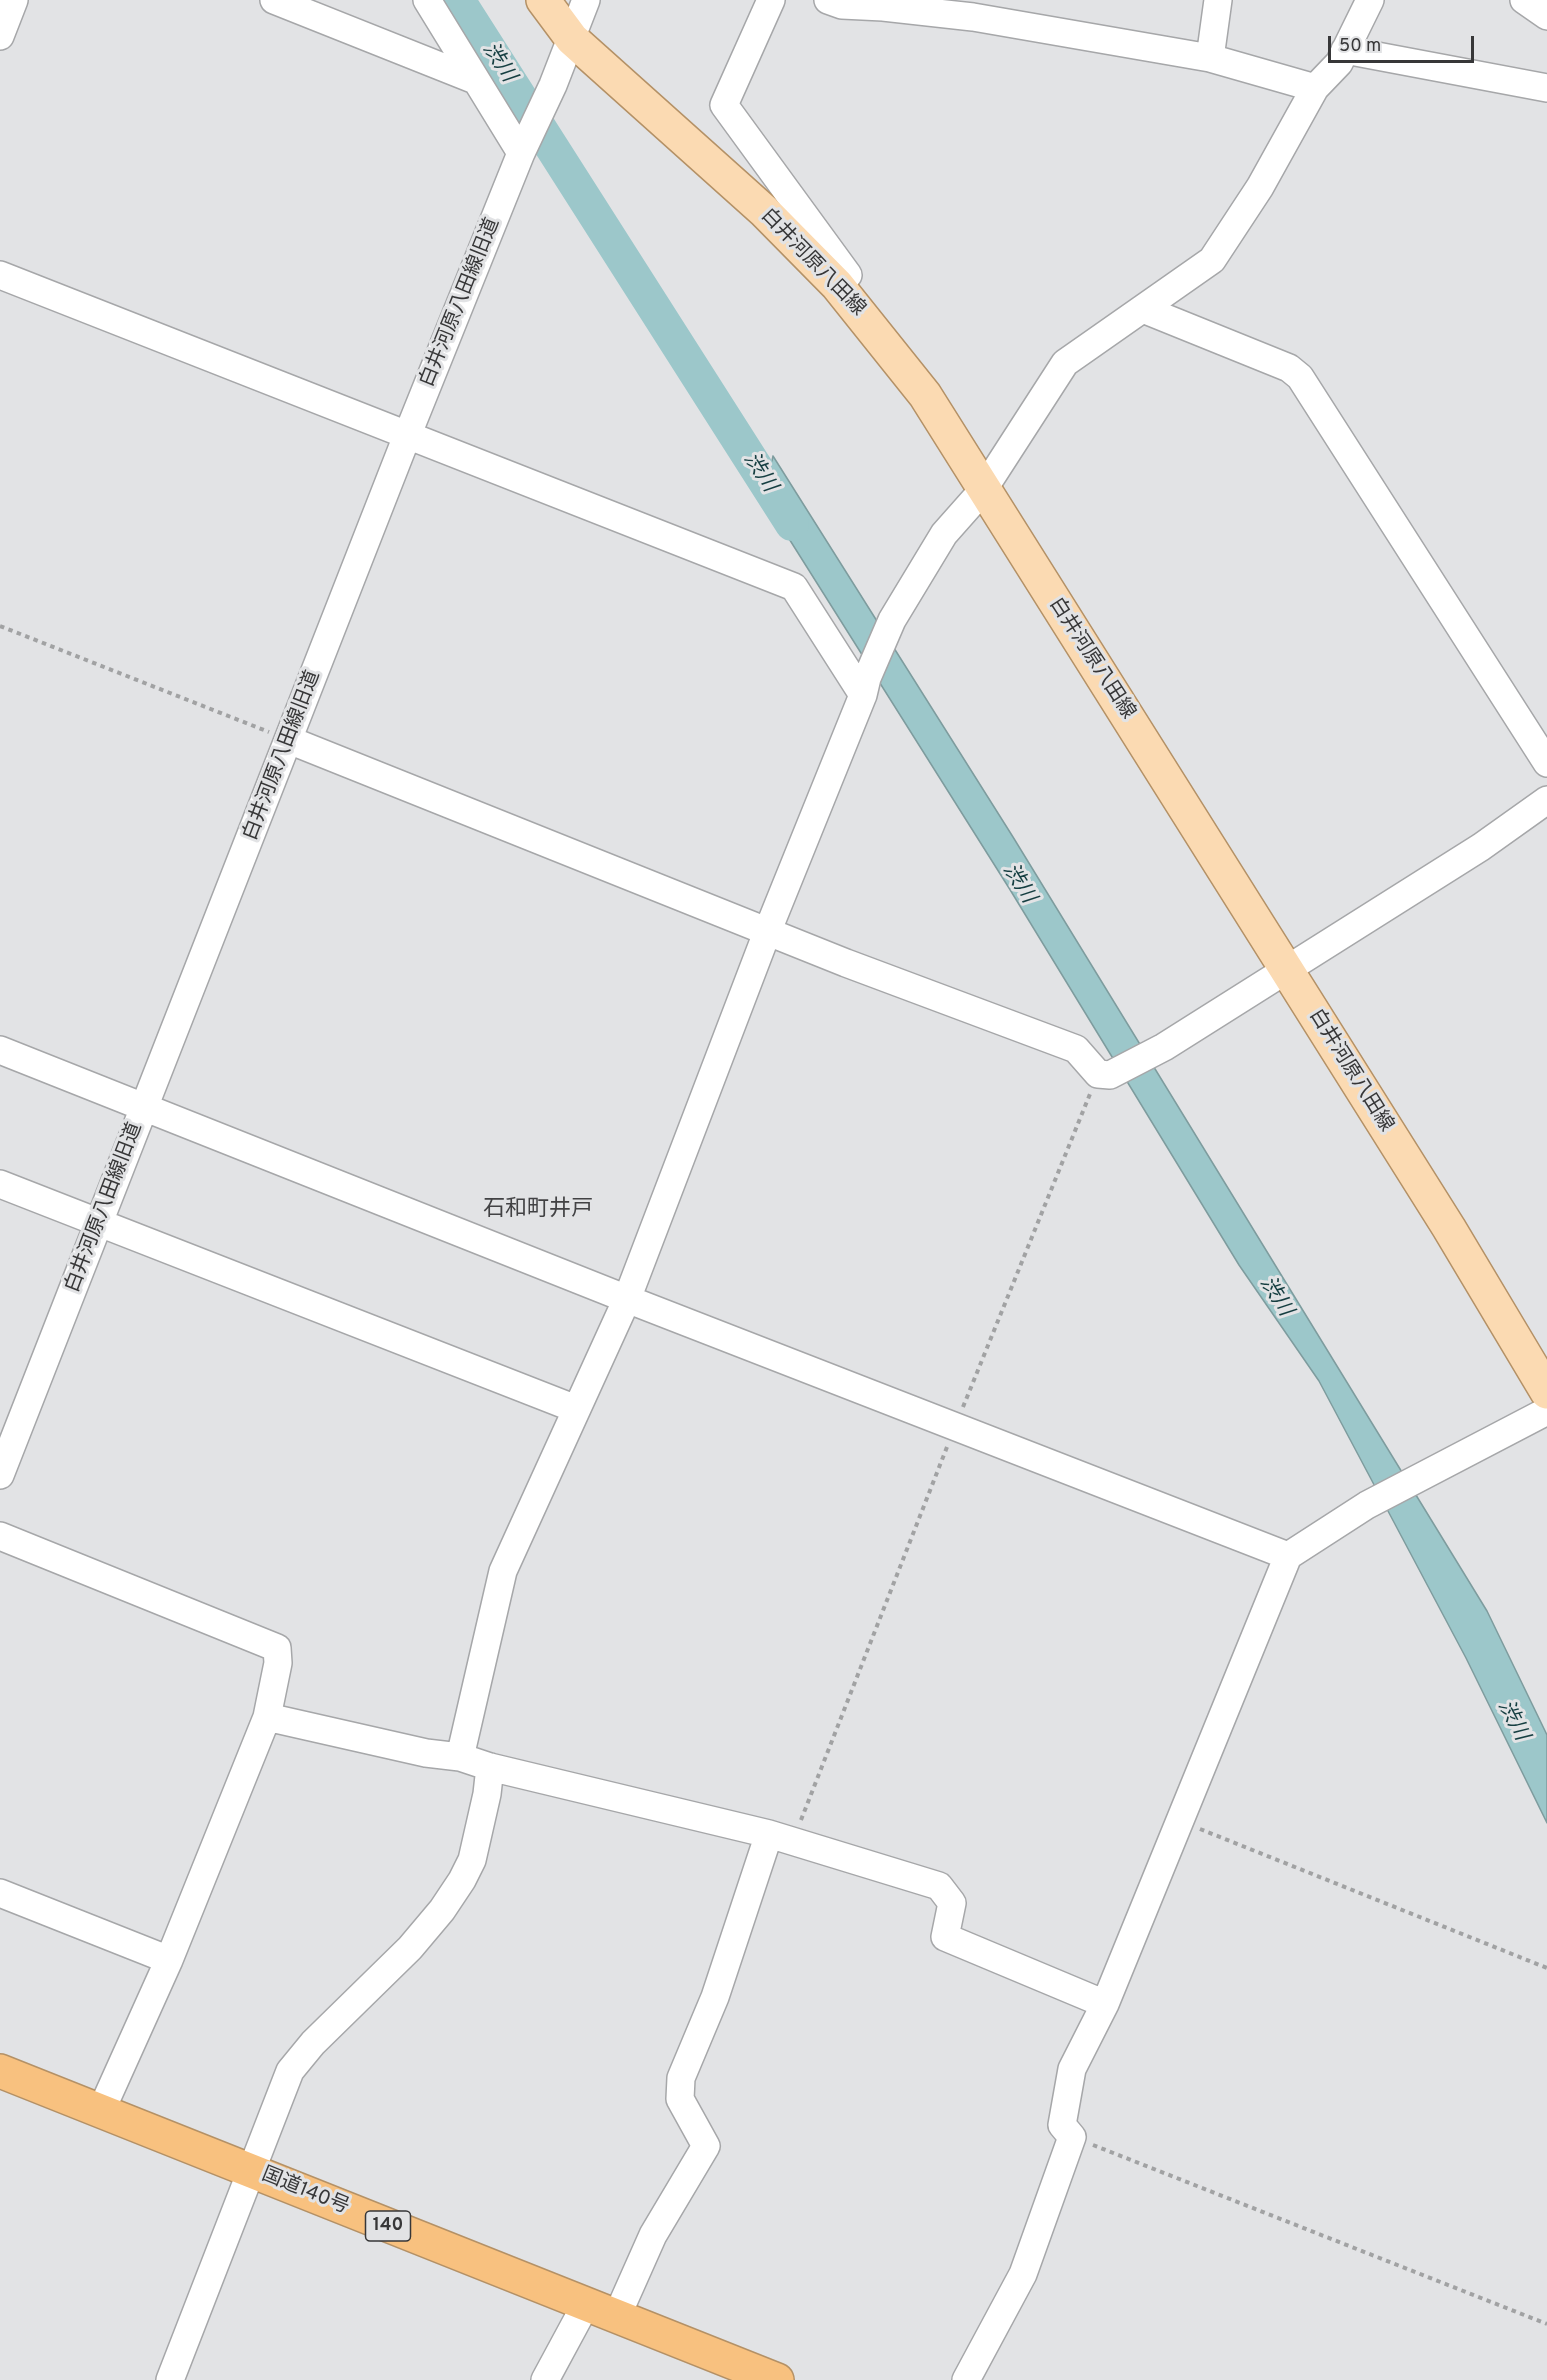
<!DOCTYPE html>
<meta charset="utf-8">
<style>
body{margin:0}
#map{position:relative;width:1547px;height:2380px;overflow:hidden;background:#e2e3e5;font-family:Overpass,sans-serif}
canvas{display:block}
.scale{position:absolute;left:1328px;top:36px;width:146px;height:27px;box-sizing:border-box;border:3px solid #373738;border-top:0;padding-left:8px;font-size:18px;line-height:21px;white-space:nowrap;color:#373738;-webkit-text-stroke:4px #e2e3e5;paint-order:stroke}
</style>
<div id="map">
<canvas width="1547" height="2380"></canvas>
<div class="scale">50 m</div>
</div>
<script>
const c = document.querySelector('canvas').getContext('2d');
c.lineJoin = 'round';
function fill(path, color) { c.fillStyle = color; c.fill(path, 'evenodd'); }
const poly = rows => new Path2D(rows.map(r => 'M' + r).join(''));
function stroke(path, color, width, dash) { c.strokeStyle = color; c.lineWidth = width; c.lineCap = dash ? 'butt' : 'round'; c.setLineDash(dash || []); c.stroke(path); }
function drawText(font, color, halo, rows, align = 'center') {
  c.font = font + ' Overpass,"Noto Sans JP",sans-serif'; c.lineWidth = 6; c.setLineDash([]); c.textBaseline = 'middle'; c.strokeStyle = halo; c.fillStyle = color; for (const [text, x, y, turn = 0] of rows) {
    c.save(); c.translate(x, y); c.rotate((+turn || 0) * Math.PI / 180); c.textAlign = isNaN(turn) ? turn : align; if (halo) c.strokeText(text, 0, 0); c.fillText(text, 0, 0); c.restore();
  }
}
const water = poly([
 [773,456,1013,837,1487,1611,1547,1735,1547,1823,1466,1658,1319,1381,1239,1265,1009,888,764,499,773,456]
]);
fill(water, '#9cc7ca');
stroke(water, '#7e9c9e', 1.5);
stroke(poly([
 [458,0,792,524]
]), '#9cc7ca', 34);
const minor = poly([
 [274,0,475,80],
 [427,0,521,153],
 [771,0,724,105,848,275,837,285],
 [828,0,842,5,883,7,973,17,1210,58,1315,88],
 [1524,0,1547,16],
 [0,36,14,0],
 [1345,50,1547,88],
 [1210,58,1218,0],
 [0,275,794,587,863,695],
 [1143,309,1289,368,1300,377,1547,763],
 [289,740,846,963,1076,1049,1098,1074,1110,1075,1164,1047,1481,847,1547,800],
 [0,1050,627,1299,1288,1556],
 [0,1184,576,1409],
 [0,1475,407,436,521,153,553,85,586,0],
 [0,1536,277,1648,278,1663,267,1717,169,1960,101,2111],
 [267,1717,426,1753,460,1757,490,1767,769,1834,939,1886,952,1903,945,1937,1105,2004],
 [460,1757,503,1571,627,1299,768,930,863,695,867,678,892,620,944,534,983,490,1065,363,1212,260,1260,187,1315,88,1339,63,1370,0],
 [0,1893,169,1960],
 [617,2316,653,2235,706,2146,680,2099,681,2078,715,1997,769,1834],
 [170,2380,290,2071,313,2043,410,1948,442,1910,462,1880,472,1860,487,1794,490,1767],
 [545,2380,586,2304],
 [966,2380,1023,2274,1072,2137,1062,2125,1072,2069,1105,2004,1288,1556,1367,1505,1547,1411]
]);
const major = poly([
 [543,0,572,39,764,211,837,285,925,395,1449,1228,1547,1392]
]);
const highway = poly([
 [0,2071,777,2380]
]);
stroke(minor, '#a6a7a9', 30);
stroke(major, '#b49166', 36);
stroke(highway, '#b49166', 36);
stroke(poly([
 [0,626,269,732],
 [963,1407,1090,1094],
 [801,1820,947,1447],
 [1200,1829,1547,1968],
 [1093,2145,1547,2324]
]), '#a1a2a3', 4, [4.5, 4.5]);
stroke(minor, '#fff', 27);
stroke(major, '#fbdab2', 33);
stroke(highway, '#f8c17f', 33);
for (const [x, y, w] of [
 [388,2226,45]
]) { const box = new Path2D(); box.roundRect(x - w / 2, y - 15, w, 30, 4.5); c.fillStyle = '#e2e3e5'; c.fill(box); stroke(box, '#373738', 1.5); }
drawText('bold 18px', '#373738', null, [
 ["140",388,2226]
]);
drawText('20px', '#373738', '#e2e3e5', [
 ["白井河原八田線",812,263,46],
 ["白井河原八田線旧道",461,303,-68],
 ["白井河原八田線",1091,659,57],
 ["白井河原八田線旧道",283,756,-69],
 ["白井河原八田線",1350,1071,58],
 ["白井河原八田線旧道",105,1208,-69],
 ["国道140号",305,2192,22]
]);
drawText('italic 21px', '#153e41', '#e2e3e5', [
 ["渋川",498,63,57],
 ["渋川",759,473,57],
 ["渋川",1018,884,58],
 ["渋川",1275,1297,58],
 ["渋川",1512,1721,62]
]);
drawText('22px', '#424244', '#e2e3e5', [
 ["石和町井戸",538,1211]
]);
</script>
